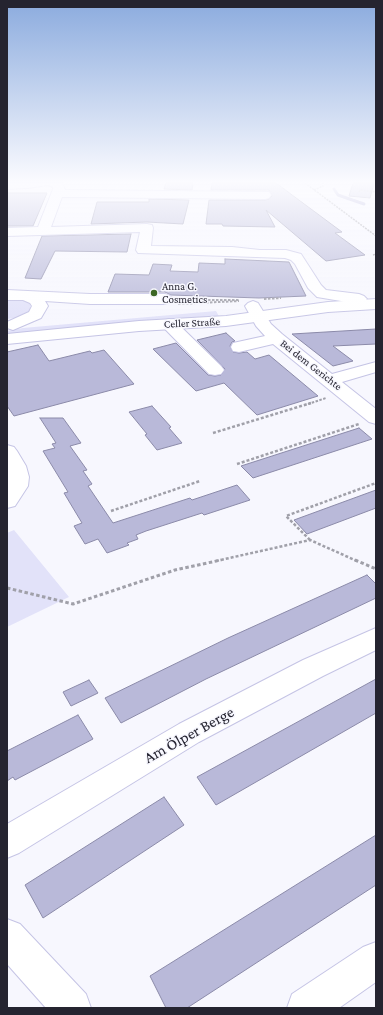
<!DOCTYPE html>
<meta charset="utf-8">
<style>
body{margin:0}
#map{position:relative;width:383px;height:1015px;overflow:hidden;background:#f7f7fe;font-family:"Crimson Pro",serif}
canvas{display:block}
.frame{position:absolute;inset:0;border:8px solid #252430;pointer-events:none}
</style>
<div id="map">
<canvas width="383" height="1015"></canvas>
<div class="frame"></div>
</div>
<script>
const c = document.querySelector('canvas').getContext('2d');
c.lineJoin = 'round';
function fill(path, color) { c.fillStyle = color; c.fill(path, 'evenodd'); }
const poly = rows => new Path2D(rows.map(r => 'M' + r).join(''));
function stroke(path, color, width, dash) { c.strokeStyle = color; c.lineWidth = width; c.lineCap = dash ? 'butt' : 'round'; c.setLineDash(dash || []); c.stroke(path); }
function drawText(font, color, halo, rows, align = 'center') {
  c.font = font + ' "Crimson Pro",serif'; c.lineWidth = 3; c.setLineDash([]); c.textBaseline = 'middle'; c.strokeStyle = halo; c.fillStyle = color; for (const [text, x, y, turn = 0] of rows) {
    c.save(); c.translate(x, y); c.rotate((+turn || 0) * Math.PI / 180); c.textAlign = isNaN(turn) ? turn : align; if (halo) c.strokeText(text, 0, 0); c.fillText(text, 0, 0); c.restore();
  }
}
fill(poly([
 [7,298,21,299,31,303,30,311,20,317,7,319],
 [216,311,220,318,7,336,7,331,23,328],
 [14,530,69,597,7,627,7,533]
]), '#e2e2f9');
stroke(poly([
 [334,189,338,195,364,204]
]), '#a09ecf', 3);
const building = poly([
 [166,183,193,183,192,190,164,189,166,183],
 [212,183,276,183,342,232,335,233,365,255,326,261,266,210,275,227,223,226,222,224,206,224,209,200,265,200,269,199,272,196,269,190,211,190,212,183],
 [353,183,374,183,370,198,349,196,353,183],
 [7,193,47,193,33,226,7,226,7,193],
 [149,199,189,200,183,224,147,222,91,224,97,202,149,202,149,199],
 [131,234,127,252,55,251,41,279,25,278,42,236,131,234],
 [225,259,289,262,306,296,259,298,171,295,165,292,108,292,115,274,149,275,153,264,172,265,170,271,198,272,199,263,225,264,225,259],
 [376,329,376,344,333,346,353,361,333,366,292,334,376,329],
 [226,333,235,341,232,342,230,346,233,352,239,353,247,352,255,359,269,355,318,396,257,415,224,383,196,391,153,349,176,343,208,375,215,376,221,375,225,369,197,340,226,333],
 [38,345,49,361,90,351,92,353,104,350,134,384,14,416,7,406,7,352,38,345],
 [152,406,171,427,169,428,182,443,157,450,145,435,147,434,129,412,152,406],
 [40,418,63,418,81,443,70,446,87,470,83,471,92,484,88,486,113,523,190,498,192,500,237,485,250,500,204,515,202,513,146,531,136,535,138,539,127,543,129,545,107,553,98,539,85,544,74,526,82,523,64,493,68,492,43,451,55,448,52,444,56,443,40,418],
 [359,428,372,439,253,478,241,466,359,428],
 [376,490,376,508,307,534,294,520,376,490],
 [367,575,376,584,376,598,206,679,121,723,105,698,228,638,367,575],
 [376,679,376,713,216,805,197,777,376,679],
 [89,680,98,693,71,706,63,692,89,680],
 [78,715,93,739,15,780,13,777,7,781,7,751,78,715],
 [164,797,184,825,43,918,25,885,164,797],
 [376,835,376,885,187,1008,166,1008,150,976,376,835]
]);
fill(building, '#b9b9d9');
stroke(building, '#8b8aa9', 1);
const minor = poly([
 [7,183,62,183,65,190,269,192,271,195,269,198,265,199,62,197,51,227,147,224,152,225,153,228,151,246,232,247,260,250,286,250,301,254,321,285,326,290,359,294,364,296,367,299,364,302,359,304,317,297,308,288,295,264,291,260,285,258,138,253,136,250,140,232,7,236,7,228,38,227,53,189,53,187,48,185,27,188,7,189,7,183],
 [7,290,90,294,165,294,170,296,173,299,170,302,165,304,90,304,45,301,48,306,41,318,13,330,7,328,7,322,29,312,32,306,30,303,23,300,7,300,7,290],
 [253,301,258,303,271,324,282,334,332,374,376,362,376,372,342,382,376,409,376,424,369,422,273,344,239,352,233,351,231,347,233,343,265,336,256,326,245,306,248,303,253,301],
 [169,319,175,321,221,366,224,370,221,374,215,375,209,374,163,327,161,324,163,321,169,319],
 [7,445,14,447,17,451,26,466,29,477,28,486,15,506,7,508,7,445],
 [376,628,376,650,323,676,199,742,19,853,7,858,7,824,179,724,303,660,376,628],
 [7,919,20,924,86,994,91,1008,46,1008,7,964,7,919],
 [376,942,376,982,339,1008,287,1008,292,994,363,947,376,942]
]);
const major = poly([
 [376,299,376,309,328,312,226,326,139,331,7,344,7,334,139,321,226,316,328,302,376,299]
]);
stroke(minor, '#c5c4e5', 2);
stroke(major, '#c5c4e5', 2);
stroke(poly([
 [305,183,376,236],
 [314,190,323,186,323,183],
 [359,192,360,190,376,192],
 [373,255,376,254]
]), '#a0a0a9', 1.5, [2, 1]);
stroke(poly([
 [264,299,281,298],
 [180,300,239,300],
 [178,304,239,301],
 [308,404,326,398]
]), '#a0a0a9', 2, [2.5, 1.5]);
stroke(poly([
 [213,433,311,403],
 [237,464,359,424],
 [111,511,200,481],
 [310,540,286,516,376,483],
 [216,561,310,540,357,561]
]), '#a0a0a9', 2.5, [3, 2]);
stroke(poly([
 [355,560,376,569],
 [7,588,73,604,175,570,221,560]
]), '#a0a0a9', 3, [3.5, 2.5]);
fill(minor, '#fff');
fill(major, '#fff');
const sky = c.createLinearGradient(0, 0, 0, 325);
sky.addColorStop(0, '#8babde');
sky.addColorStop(0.56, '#fbfbff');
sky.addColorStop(1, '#fbfbff00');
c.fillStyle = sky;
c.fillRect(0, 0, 383, 325);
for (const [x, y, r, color] of [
 [154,293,4,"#3c6724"]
]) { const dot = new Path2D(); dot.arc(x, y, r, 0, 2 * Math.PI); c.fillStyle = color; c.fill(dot); stroke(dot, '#f7f7fe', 1.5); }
drawText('11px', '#252430', '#f7f7fe', [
 ["Anna G.",162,287],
 ["Cosmetics",162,300]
], 'left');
drawText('11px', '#252430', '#f7f7fe', [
 ["Celler Straße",192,323,-3],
 ["Bei dem Gerichte",311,365,38]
]);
drawText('16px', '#252430', '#f7f7fe', [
 ["Am Ölper Berge",189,735,-29]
]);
</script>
